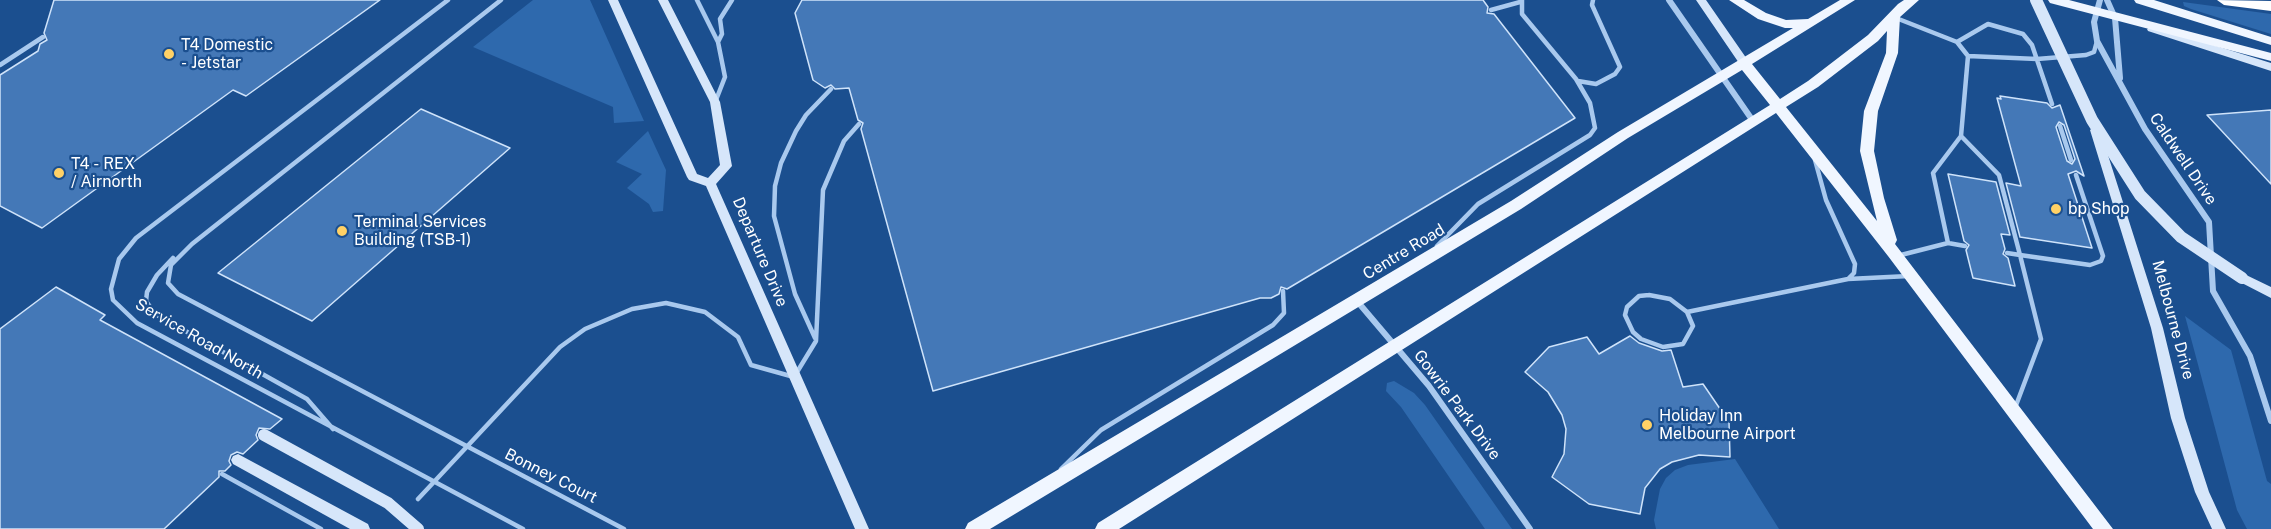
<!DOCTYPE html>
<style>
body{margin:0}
canvas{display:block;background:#1b4f8f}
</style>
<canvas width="2271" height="529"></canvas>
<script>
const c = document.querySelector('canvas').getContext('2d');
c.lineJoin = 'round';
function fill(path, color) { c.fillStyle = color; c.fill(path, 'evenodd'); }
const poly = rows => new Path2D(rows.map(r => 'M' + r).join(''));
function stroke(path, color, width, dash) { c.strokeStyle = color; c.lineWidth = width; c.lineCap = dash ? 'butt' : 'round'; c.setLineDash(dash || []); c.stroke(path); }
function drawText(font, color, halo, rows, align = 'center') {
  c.font = font + ' "Public Sans",sans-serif'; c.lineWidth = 4.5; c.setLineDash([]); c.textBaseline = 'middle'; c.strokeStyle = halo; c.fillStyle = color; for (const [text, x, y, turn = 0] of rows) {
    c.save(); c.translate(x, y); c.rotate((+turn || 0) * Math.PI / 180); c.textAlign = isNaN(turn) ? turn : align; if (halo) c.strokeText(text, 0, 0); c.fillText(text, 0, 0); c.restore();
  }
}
fill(poly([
 [533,0,590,0,644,121,614,123,613,107,473,47],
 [2183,2,2271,14,2271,34,2191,9,2184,6],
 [648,131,666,170,663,211,653,212,649,204,627,188,642,174,616,162],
 [2185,316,2231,350,2267,481,2271,484,2271,529,2247,529,2237,510],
 [1394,381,1414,393,1425,405,1512,529,1485,529,1401,407,1386,391,1387,383],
 [1735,459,1779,529,1656,529,1654,520,1660,489,1666,478,1675,470,1688,465]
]), '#2e69ad');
const building = poly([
 [54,0,380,0,246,96,233,90,42,228,0,206,0,75,38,51,40,44,47,40,44,33,54,0],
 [802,0,1483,0,1488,7,1487,13,1494,14,1575,118,1287,289,1281,287,1279,294,1271,298,1260,298,933,391,861,129,863,123,858,120,849,88,835,89,831,85,825,88,813,80,795,13,802,0],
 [2000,96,2047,103,2052,108,2060,105,2084,176,2076,171,2068,174,2092,248,2020,237,2006,183,2021,186,1997,98,2001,99,2000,96],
 [2059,122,2064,125,2075,159,2072,164,2067,161,2056,127,2059,122],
 [421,109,510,148,312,321,218,273,421,109],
 [2271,110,2271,184,2207,115,2271,110],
 [1948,174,1996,182,2010,235,2001,234,2005,249,2003,254,2008,258,2015,286,1973,278,1966,250,1969,245,1964,241,1948,174],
 [56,287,105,315,100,320,282,419,270,429,259,428,256,435,258,440,243,454,237,452,231,455,229,461,231,465,225,471,219,471,219,477,164,529,0,529,0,329,56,287],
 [1630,336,1639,343,1662,351,1671,350,1683,387,1703,384,1729,422,1730,457,1699,455,1672,462,1660,469,1645,488,1640,514,1589,504,1552,477,1564,454,1566,429,1562,415,1548,392,1525,372,1549,347,1587,337,1599,354,1630,336]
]);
fill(building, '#4478b7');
stroke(building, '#cfe3fa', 1.5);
stroke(poly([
 [448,0,136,238,119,259,111,289,113,300,137,323,523,529],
 [501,0,192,244,171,265,168,283,178,294,624,529],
 [697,0,718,42],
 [1491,10,1520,2],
 [1896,18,1957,42,1968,56,1961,136,1999,175,2020,255,2007,253],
 [1957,42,1988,24,2023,34,2032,45,2052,104],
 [1968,56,2037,59,2086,55,2094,52,2097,41],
 [0,65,43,37],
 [1578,81,1596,84,1615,74,1620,67,1592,5,1593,0],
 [716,100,725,77,718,42,722,34,720,19,732,0],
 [2060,126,2071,160],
 [1815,160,1826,200,1855,264,1854,273,1848,279],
 [1948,243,1933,173,1961,136],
 [1437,246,1478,204,1590,135,1595,128,1590,103,1576,79,1522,14,1522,0],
 [1897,256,1948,243,1965,246],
 [173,258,157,275,147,292,146,301,155,314,307,399,333,429],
 [1649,295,1670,299,1687,312,1693,326,1683,344,1663,347,1641,339,1633,332,1625,315,1627,307,1639,296,1649,295],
 [1687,312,1848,279,1909,276],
 [815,338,795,294,774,216,775,186,781,163,796,131,806,115,831,89],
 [2015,408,2041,339,2020,255,2090,265,2101,261,2103,256,2076,175],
 [1061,469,1101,430,1273,325,1284,313,1283,291],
 [222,474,321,529],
 [418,499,560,347,585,329,632,309,666,303,705,312,738,337,751,365,794,377,816,341,823,190,844,141,859,124]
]), '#a9c9ee', 4.5);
stroke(poly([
 [1669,0,1753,121],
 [2100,0,2094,22,2097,41,2145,129,2209,222,2213,291,2250,356,2271,421],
 [2107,0,2115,18,2120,78],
 [1357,301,1429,386,1530,529]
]), '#a9c9ee', 6);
fill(poly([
 [608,0,618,0,697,174,708,178,720,165,710,102,658,0,668,0,720,102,732,166,716,184,869,529,855,529,706,186,689,180,687,177,608,0],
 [1696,0,1706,0,1749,62,1750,64,1749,66,1741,66,1696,0],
 [2152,26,2271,63,2271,71,2148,31,2147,29,2152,26],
 [2095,126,2100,130,2163,328,2185,418,2209,492,2226,529,2212,529,2195,492,2171,418,2151,328,2090,130,2095,126],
 [2242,273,2271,287,2271,298,2238,281,2236,278,2238,275,2242,273],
 [238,454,368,524,370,529,350,529,233,464,231,460,233,456,238,454]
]), '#d6e6fa');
fill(poly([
 [1729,0,1744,0,1766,13,1786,20,1808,19,1840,0,1855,0,1752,64,1780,99,1808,81,1868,35,1898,4,1904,0,1919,0,1900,17,1898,53,1878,111,1874,151,1884,198,1897,240,1895,244,2113,529,2093,529,1888,256,1776,113,1119,529,1095,529,1098,523,1770,105,1742,70,1628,138,1521,209,990,529,965,529,968,523,1511,201,1618,132,1793,28,1785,28,1758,19,1729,0],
 [1887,31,1886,53,1864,111,1860,151,1877,221,1786,107,1818,87,1878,41,1887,31],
 [2048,0,2069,0,2271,53,2271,61,2050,3,2048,0],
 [2134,0,2154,0,2271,37,2271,45,2136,3,2134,0]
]), '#f0f6ff');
fill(poly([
 [2217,0,2271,1,2271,11,2224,5,2217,0]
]), '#fff');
stroke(poly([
 [2036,0,2092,120,2140,195,2181,237,2242,278],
 [264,435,388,503,418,529]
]), '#d6e6fa', 12);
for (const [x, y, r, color] of [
 [169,54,6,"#ffd166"],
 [59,173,6,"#ffd166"],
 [2056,209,6,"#ffd166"],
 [342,231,6,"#ffd166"],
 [1647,425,6,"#ffd166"]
]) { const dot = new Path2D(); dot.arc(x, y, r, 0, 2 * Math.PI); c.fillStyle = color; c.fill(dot); stroke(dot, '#1b4f8f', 2); }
drawText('16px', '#fff', '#1b4f8f', [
 ["T4 Domestic",181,45],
 ["- Jetstar",181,63],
 ["T4 - REX",71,164],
 ["/ Airnorth",71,182],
 ["bp Shop",2068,209],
 ["Terminal Services",354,222],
 ["Building (TSB-1)",354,240],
 ["Holiday Inn",1659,416],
 ["Melbourne Airport",1659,434]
], 'left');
drawText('16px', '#fff', '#1b4f8f', [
 ["Caldwell Drive",2183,159,56],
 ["Departure Drive",760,252,67],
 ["Centre Road",1404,252,-31],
 ["Melbourne Drive",2173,320,75],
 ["Service Road North",199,339,30],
 ["Gowrie Park Drive",1457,405,53],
 ["Bonney Court",551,476,27]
]);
</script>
